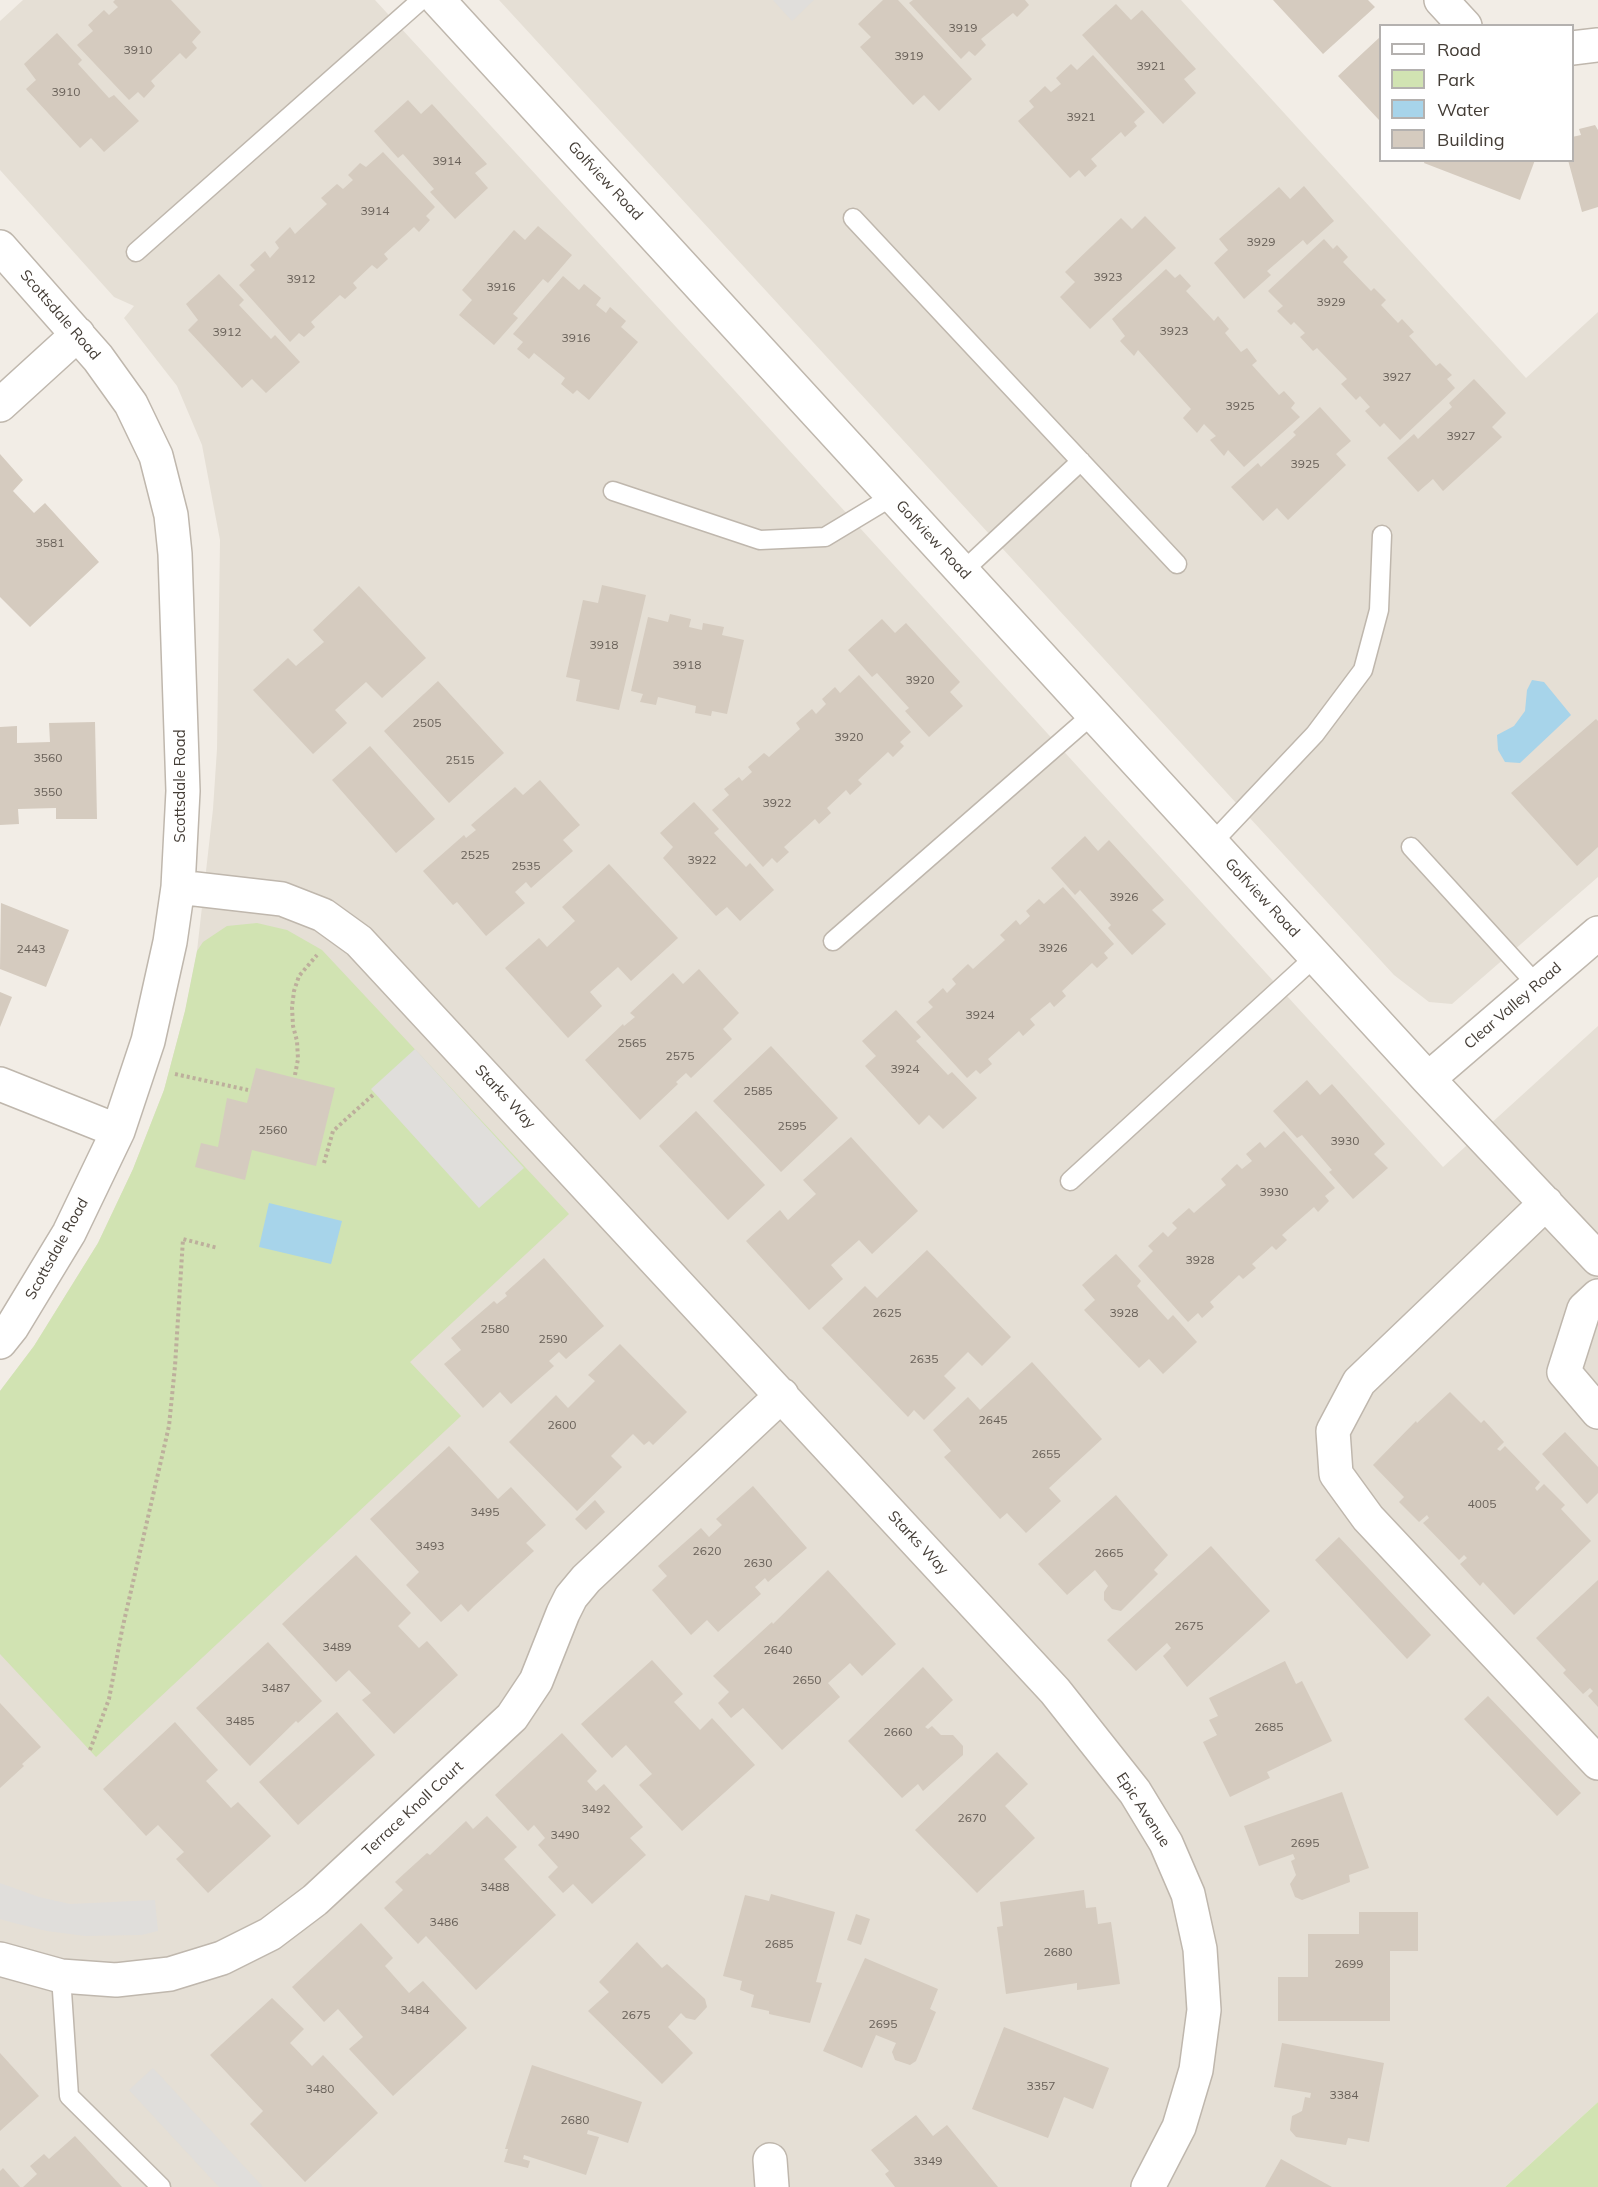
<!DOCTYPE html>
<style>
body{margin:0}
#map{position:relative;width:1598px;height:2187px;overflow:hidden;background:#f2ede6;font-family:Mulish,sans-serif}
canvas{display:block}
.legend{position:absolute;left:1379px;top:24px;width:195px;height:138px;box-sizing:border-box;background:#fff;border:2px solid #b4b1af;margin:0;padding:8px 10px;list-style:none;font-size:18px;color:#443d36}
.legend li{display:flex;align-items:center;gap:12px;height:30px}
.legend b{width:30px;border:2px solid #b4b1af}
</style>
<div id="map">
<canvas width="1598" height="2187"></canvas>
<ul class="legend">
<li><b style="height:8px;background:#fff"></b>Road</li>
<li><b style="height:16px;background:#d1e3b2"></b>Park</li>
<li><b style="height:16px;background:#a7d4ea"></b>Water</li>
<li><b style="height:16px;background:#d5cbbf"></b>Building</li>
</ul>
</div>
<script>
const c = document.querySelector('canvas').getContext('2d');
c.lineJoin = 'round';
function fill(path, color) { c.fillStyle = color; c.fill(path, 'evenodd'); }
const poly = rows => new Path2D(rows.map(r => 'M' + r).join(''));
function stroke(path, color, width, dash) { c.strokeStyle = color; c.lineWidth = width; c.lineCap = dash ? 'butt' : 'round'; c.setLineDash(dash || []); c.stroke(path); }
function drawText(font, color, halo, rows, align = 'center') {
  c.font = font + ' Mulish,sans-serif'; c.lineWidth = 6; c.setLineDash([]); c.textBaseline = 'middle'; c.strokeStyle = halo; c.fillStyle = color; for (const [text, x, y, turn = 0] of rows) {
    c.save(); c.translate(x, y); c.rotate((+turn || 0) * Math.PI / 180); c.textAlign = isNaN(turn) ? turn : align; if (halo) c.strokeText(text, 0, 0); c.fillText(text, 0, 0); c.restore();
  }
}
fill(poly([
 [23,0,375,0,735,391,1443,1167,1598,1026,1598,2102,1505,2187,0,2187,0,1391,34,1346,98,1243,133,1169,164,1090,185,1011,197,951,213,809,217,749,220,540,202,445,177,386,124,318,134,306,114,297,0,170,0,21],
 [499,0,1181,0,1526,378,1598,312,1598,877,1452,1004,1429,1002,1394,975]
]), '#e5dfd5');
fill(poly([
 [257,923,287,930,322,950,569,1214,410,1362,461,1416,96,1757,0,1654,0,1391,34,1346,98,1243,133,1169,164,1090,185,1011,197,951,203,942,227,926],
 [1598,2102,1598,2187,1505,2187]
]), '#d1e3b2');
fill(poly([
 [773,0,814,0,792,21],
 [415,1049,524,1168,479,1208,371,1089],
 [0,1883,39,1897,70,1904,155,1900,158,1931,142,1935,85,1936,47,1931,14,1923,0,1919],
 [153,2068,263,2187,219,2187,129,2090]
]), '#e0dedb');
fill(poly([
 [1532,680,1544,682,1571,715,1520,763,1505,762,1498,750,1497,735,1514,726,1525,711,1527,690],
 [269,1203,342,1221,331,1264,259,1247]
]), '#a7d4ea');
fill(poly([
 [115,0,171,0,201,32,192,42,197,48,186,59,180,53,151,81,155,86,144,98,138,92,129,100,77,45,93,31,88,25,104,10,109,15,118,7,113,2],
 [883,0,898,0,972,79,939,111,924,95,913,105,860,47,871,37,858,24],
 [913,0,1025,0,1029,5,1017,17,1013,13,981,39,986,45,975,56,969,51,961,59,909,3],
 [1273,0,1368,0,1375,7,1323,54],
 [1116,4,1131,20,1142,10,1196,69,1184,79,1196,93,1163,124,1082,35],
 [57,33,82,60,78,64,109,98,114,95,139,121,104,152,91,138,80,148,26,89,36,80,24,64],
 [1380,37,1380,118,1379,120,1338,76],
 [1093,55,1145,112,1134,122,1137,126,1125,137,1121,132,1091,159,1097,166,1085,177,1079,170,1070,178,1018,121,1034,107,1029,101,1045,86,1051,92,1061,84,1056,78,1071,64,1077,70],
 [408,100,421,114,432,104,487,164,475,173,488,188,455,219,430,192,434,189,403,154,398,158,374,131],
 [1595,125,1598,130,1598,207,1582,212,1568,160,1572,160,1572,137,1581,135,1579,129],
 [383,152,435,207,426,216,430,220,419,232,414,227,384,254,388,259,377,269,372,265,353,283,357,288,345,299,340,295,311,322,315,327,304,337,299,333,290,342,239,285,255,270,250,265,265,251,270,258,279,248,275,242,290,227,295,234,327,204,321,198,337,184,343,189,353,180,348,175,360,163,366,167],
 [1425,160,1535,160,1520,200,1424,163],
 [1304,186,1334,221,1307,245,1303,240,1267,271,1271,275,1244,299,1214,263,1228,250,1219,239,1279,187,1290,199],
 [1145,216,1176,248,1090,329,1060,297,1075,282,1065,272,1121,218,1132,229],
 [538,226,572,255,548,283,543,279,513,314,518,318,494,345,459,315,472,300,462,290,514,230,525,240],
 [1324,239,1333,249,1337,245,1348,257,1343,262,1371,291,1374,288,1386,300,1381,305,1398,323,1402,319,1414,332,1409,336,1436,366,1440,363,1452,375,1447,379,1455,388,1400,440,1384,423,1380,427,1365,411,1370,407,1360,396,1356,400,1341,384,1347,379,1317,348,1313,351,1300,337,1305,333,1294,322,1291,325,1277,311,1283,306,1268,291],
 [1166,269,1175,278,1180,274,1191,286,1186,291,1214,321,1218,316,1229,329,1225,333,1241,352,1247,348,1257,361,1252,365,1279,395,1284,391,1295,403,1291,408,1300,417,1244,467,1228,450,1224,456,1210,440,1216,436,1204,424,1197,433,1183,418,1191,409,1138,350,1134,356,1120,341,1125,336,1112,319],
 [219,274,244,300,239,305,271,339,275,335,300,362,266,393,252,379,242,388,188,330,198,320,186,304],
 [563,276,579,290,584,284,601,298,596,305,606,313,610,307,626,321,621,327,638,342,589,400,577,390,573,394,561,384,565,378,534,353,529,359,517,349,523,342,513,334],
 [1474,379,1506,413,1492,427,1502,437,1443,491,1433,479,1418,492,1387,458,1414,434,1418,439,1452,407,1449,403],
 [1320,407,1351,441,1336,454,1346,465,1288,520,1277,508,1263,521,1231,487,1258,463,1261,467,1296,435,1293,432],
 [0,454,23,480,13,491,34,513,45,503,99,562,30,627,0,597],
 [602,585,646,595,619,710,576,701,580,680,566,677,583,600,598,603],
 [359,586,426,658,382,698,366,682,335,710,347,723,313,754,253,690,288,658,296,666,324,642,313,630],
 [670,614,691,619,689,627,702,630,703,623,724,627,722,635,744,640,727,714,712,711,711,716,695,713,696,706,658,697,656,705,640,702,643,694,631,691,648,617,668,622],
 [882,619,895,633,906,623,960,682,950,692,963,706,929,737,905,711,909,708,877,673,872,677,848,650],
 [859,675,911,732,900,742,904,746,893,757,888,752,858,780,862,784,850,795,846,790,827,808,831,813,819,824,815,819,784,847,789,852,777,863,772,858,763,867,712,810,729,795,724,789,739,777,742,781,752,772,748,767,764,753,769,757,800,729,796,723,812,709,816,714,826,704,822,699,835,687,840,693],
 [438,681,504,753,449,803,384,731],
 [1596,719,1598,721,1598,847,1577,866,1511,793],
 [95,722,97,819,56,819,56,808,18,809,19,824,0,825,0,727,17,726,17,743,50,742,49,723],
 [370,746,435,819,396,853,332,780],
 [540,780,580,825,563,840,573,851,531,888,526,882,515,892,525,903,486,936,457,902,453,905,423,871,464,835,466,838,476,830,471,825,515,787,523,795],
 [694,802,719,829,714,833,746,867,750,863,774,890,740,921,727,907,716,916,663,858,673,847,660,833],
 [1085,836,1098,851,1109,840,1164,900,1152,910,1166,924,1132,955,1108,928,1111,925,1080,890,1075,895,1051,868],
 [609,864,678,938,631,981,618,967,590,992,602,1006,568,1038,505,968,539,938,547,947,575,921,562,907],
 [1063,887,1114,944,1104,953,1108,958,1097,968,1092,963,1062,991,1066,996,1054,1007,1050,1002,1030,1019,1035,1025,1023,1036,1019,1031,988,1059,992,1064,980,1074,976,1070,967,1078,916,1022,933,1007,928,1002,943,988,947,993,956,984,952,979,968,964,973,969,1005,940,1000,935,1016,920,1020,925,1030,916,1026,911,1039,899,1044,904],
 [1,903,69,930,46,987,0,969],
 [699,969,739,1013,723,1029,732,1039,691,1078,686,1073,676,1082,678,1084,640,1120,585,1060,623,1024,624,1026,635,1017,630,1013,673,973,683,984],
 [0,992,12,997,0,1027],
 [896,1010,921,1037,916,1041,948,1075,952,1072,977,1098,943,1129,929,1115,919,1125,865,1066,876,1056,862,1041],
 [771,1046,838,1118,781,1172,713,1101],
 [256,1068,335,1088,316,1166,252,1150,245,1180,195,1167,201,1143,218,1147,227,1098,247,1103],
 [1307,1080,1320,1095,1332,1084,1385,1144,1374,1154,1388,1168,1353,1199,1329,1172,1332,1170,1302,1135,1297,1138,1273,1111],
 [696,1111,765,1185,728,1220,659,1146],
 [1284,1131,1335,1188,1325,1196,1329,1201,1318,1212,1314,1207,1282,1235,1287,1240,1276,1250,1272,1246,1252,1264,1256,1268,1243,1279,1239,1275,1210,1302,1214,1307,1202,1318,1198,1313,1188,1322,1138,1266,1153,1251,1148,1246,1163,1232,1168,1237,1177,1228,1172,1223,1189,1208,1194,1213,1226,1185,1221,1179,1237,1164,1242,1169,1252,1161,1246,1154,1260,1142,1265,1148],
 [851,1137,918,1211,872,1254,859,1240,831,1265,843,1279,809,1310,746,1241,780,1210,788,1220,816,1194,803,1180],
 [927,1250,1011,1337,982,1366,968,1352,944,1376,956,1388,924,1420,914,1410,908,1417,822,1328,865,1286,877,1298],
 [1116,1254,1141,1281,1137,1286,1168,1320,1173,1315,1197,1342,1163,1374,1149,1359,1139,1368,1084,1310,1095,1300,1082,1285],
 [544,1258,604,1326,566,1359,559,1352,549,1361,554,1366,511,1404,500,1392,483,1408,444,1364,461,1350,451,1338,494,1301,497,1304,507,1296,505,1293],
 [620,1344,687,1412,653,1445,649,1441,644,1445,633,1434,611,1456,622,1467,577,1511,509,1442,556,1395,568,1408,595,1381,588,1375],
 [1032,1362,1102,1439,1049,1488,1061,1501,1026,1533,1007,1513,1000,1519,944,1457,951,1451,933,1430,968,1397,980,1410],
 [1450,1392,1481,1423,1484,1420,1504,1442,1497,1449,1500,1451,1505,1446,1540,1482,1535,1488,1537,1491,1544,1484,1565,1505,1561,1509,1591,1541,1514,1615,1483,1582,1480,1586,1460,1564,1467,1558,1464,1555,1459,1560,1423,1523,1429,1518,1427,1515,1419,1522,1399,1502,1404,1497,1373,1465,1416,1421,1417,1423],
 [1565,1432,1598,1467,1598,1493,1587,1504,1542,1454],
 [449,1446,498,1499,511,1487,546,1525,526,1543,534,1551,474,1606,468,1612,461,1604,441,1622,406,1585,419,1572,370,1519],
 [753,1486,807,1548,768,1582,765,1578,755,1587,761,1594,718,1632,707,1620,691,1635,652,1590,667,1576,658,1566,701,1528,709,1537,722,1525,716,1519],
 [1116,1495,1168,1555,1154,1570,1158,1574,1121,1611,1112,1609,1104,1600,1104,1592,1108,1586,1095,1570,1067,1595,1038,1564],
 [595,1500,605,1512,586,1530,575,1519],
 [1339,1537,1431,1635,1407,1659,1315,1560],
 [1211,1546,1270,1611,1187,1687,1163,1656,1171,1648,1167,1643,1136,1671,1107,1640],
 [356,1555,411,1613,398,1626,419,1648,427,1641,458,1675,394,1734,362,1700,371,1693,349,1670,336,1682,282,1624],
 [828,1570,896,1644,862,1676,850,1663,828,1683,840,1697,782,1750,743,1708,731,1718,718,1703,729,1692,713,1676,772,1622,773,1624],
 [1598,1580,1598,1707,1588,1696,1593,1691,1590,1688,1583,1694,1563,1673,1566,1670,1536,1638],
 [268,1642,322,1701,298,1723,296,1721,250,1766,196,1708],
 [652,1660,683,1694,674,1702,700,1730,712,1718,755,1765,682,1831,639,1785,652,1774,626,1745,612,1758,581,1724],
 [1285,1661,1296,1684,1302,1681,1332,1741,1267,1772,1270,1778,1230,1797,1203,1742,1217,1735,1209,1720,1218,1716,1209,1698],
 [923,1667,953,1700,925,1727,928,1729,932,1726,941,1735,953,1735,963,1746,963,1755,923,1791,918,1784,902,1798,848,1741],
 [1488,1696,1581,1793,1557,1816,1464,1719],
 [0,1703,41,1747,22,1764,24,1766,0,1788],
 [337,1712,375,1755,298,1825,259,1782],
 [175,1722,218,1770,206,1781,231,1808,238,1802,271,1836,208,1893,176,1859,184,1852,158,1825,146,1836,103,1789],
 [562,1733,597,1771,587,1781,596,1791,604,1784,643,1827,630,1838,646,1855,592,1904,573,1884,563,1893,548,1877,558,1867,538,1845,545,1838,534,1825,528,1831,495,1795],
 [997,1752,1028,1784,1005,1806,1035,1838,977,1893,915,1830],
 [1342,1792,1369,1868,1349,1875,1350,1882,1302,1900,1295,1897,1290,1884,1296,1875,1291,1861,1295,1859,1293,1854,1259,1866,1244,1826],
 [487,1816,517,1847,504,1859,556,1915,476,1990,426,1936,418,1944,384,1908,403,1890,395,1882,427,1853,430,1855,466,1821,473,1829],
 [1084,1890,1086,1908,1096,1907,1098,1924,1111,1922,1120,1984,1077,1990,1077,1983,1006,1994,997,1927,1003,1926,1000,1902],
 [771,1894,835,1912,816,1982,822,1983,810,2023,769,2014,769,2011,751,2007,754,1995,740,1990,742,1981,723,1976,745,1895,769,1901],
 [1359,1912,1418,1912,1418,1951,1390,1951,1390,2021,1278,2021,1278,1977,1308,1977,1308,1934,1359,1934],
 [856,1914,870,1919,861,1945,847,1940],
 [361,1923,393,1958,385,1966,409,1993,423,1981,467,2028,393,2096,349,2049,363,2037,338,2009,324,2022,292,1987],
 [637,1942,662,1968,667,1964,705,1999,707,2007,695,2020,686,2018,681,2013,668,2027,693,2053,662,2084,588,2011,609,1992,599,1982],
 [865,1958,938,1989,930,2009,936,2012,916,2061,910,2065,895,2060,892,2052,896,2043,876,2035,862,2068,823,2051],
 [272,1998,304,2029,290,2043,312,2066,323,2055,378,2113,305,2182,250,2124,263,2111,210,2055],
 [1004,2027,1109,2068,1093,2109,1064,2097,1048,2138,972,2109],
 [1282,2043,1384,2063,1369,2142,1348,2138,1346,2145,1296,2137,1290,2130,1292,2116,1302,2111,1305,2097,1310,2098,1311,2093,1274,2087],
 [0,2053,39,2096,0,2131],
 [532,2065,642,2102,628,2143,588,2130,587,2134,599,2137,586,2175,524,2155,523,2159,530,2161,528,2168,504,2162,508,2149,505,2149],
 [916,2115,933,2136,947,2125,998,2187,895,2187,885,2174,889,2171,871,2150],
 [75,2136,122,2187,23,2187,37,2174,30,2166,44,2154,49,2159],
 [1281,2159,1332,2187,1265,2187],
 [3,2168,20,2187,0,2187,0,2171]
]), '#d5cbbf');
const service = poly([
 [853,218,1177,564],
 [136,252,421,0],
 [613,491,760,540,825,537,893,496],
 [963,571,1081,461],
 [1212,843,1315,734,1363,670,1379,610,1382,535],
 [1411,847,1537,985],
 [833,941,1093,714],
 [1070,1181,1316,956],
 [61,1976,69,2096,161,2187]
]);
const minor = poly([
 [438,0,1428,1079,1598,1259],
 [1441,0,1465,26],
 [1572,48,1598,45],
 [0,247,98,358,131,404,156,456,171,515,175,554,183,791,178,887,170,942,148,1041,118,1131,69,1233,12,1327,0,1342],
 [0,405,78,334],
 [178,887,282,899,323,915,359,941,1055,1691,1135,1792,1166,1843,1188,1894,1200,1949,1204,2010,1196,2070,1179,2127,1148,2187],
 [1428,1079,1598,933],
 [0,1084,118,1131],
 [1546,1203,1359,1382,1333,1431,1336,1474,1368,1518,1598,1763],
 [1598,1296,1584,1309,1564,1372,1598,1412],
 [0,1959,61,1976,116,1980,170,1974,222,1958,270,1934,315,1900,512,1717,536,1681,563,1613,571,1597,586,1579,782,1395],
 [770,2160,772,2187]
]);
stroke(service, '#bfb7ad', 21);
stroke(minor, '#bfb7ad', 36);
stroke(poly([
 [175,1074,248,1090],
 [295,1075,298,1059,297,1041,293,1026,292,1007,294,991,299,976,317,955],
 [324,1163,333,1131,375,1093],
 [90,1750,109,1699,122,1630,169,1426,175,1366,183,1239,218,1248]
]), '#bdaf9c', 4, [3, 3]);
stroke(service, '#fff', 18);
stroke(minor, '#fff', 33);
drawText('12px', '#686058', null, [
 ["3919",963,28],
 ["3910",138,50],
 ["3919",909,56],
 ["3921",1151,66],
 ["3910",66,92],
 ["3921",1081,117],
 ["3914",447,161],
 ["3914",375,211],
 ["3929",1261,242],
 ["3923",1108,277],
 ["3912",301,279],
 ["3916",501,287],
 ["3929",1331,302],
 ["3923",1174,331],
 ["3912",227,332],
 ["3916",576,338],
 ["3927",1397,377],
 ["3925",1240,406],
 ["3927",1461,436],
 ["3925",1305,464],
 ["3581",50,543],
 ["3918",604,645],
 ["3918",687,665],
 ["3920",920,680],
 ["2505",427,723],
 ["3920",849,737],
 ["3560",48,758],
 ["2515",460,760],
 ["3550",48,792],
 ["3922",777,803],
 ["2525",475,855],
 ["3922",702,860],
 ["2535",526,866],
 ["3926",1124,897],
 ["3926",1053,948],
 ["2443",31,949],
 ["3924",980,1015],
 ["2565",632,1043],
 ["2575",680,1056],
 ["3924",905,1069],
 ["2585",758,1091],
 ["2595",792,1126],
 ["2560",273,1130],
 ["3930",1345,1141],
 ["3930",1274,1192],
 ["3928",1200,1260],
 ["2625",887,1313],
 ["3928",1124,1313],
 ["2580",495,1329],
 ["2590",553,1339],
 ["2635",924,1359],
 ["2645",993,1420],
 ["2600",562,1425],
 ["2655",1046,1454],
 ["4005",1482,1504],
 ["3495",485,1512],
 ["3493",430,1546],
 ["2620",707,1551],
 ["2665",1109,1553],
 ["2630",758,1563],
 ["2675",1189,1626],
 ["3489",337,1647],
 ["2640",778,1650],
 ["2650",807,1680],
 ["3487",276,1688],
 ["3485",240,1721],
 ["2685",1269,1727],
 ["2660",898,1732],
 ["3492",596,1809],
 ["2670",972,1818],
 ["3490",565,1835],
 ["2695",1305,1843],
 ["3488",495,1887],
 ["3486",444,1922],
 ["2685",779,1944],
 ["2680",1058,1952],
 ["2699",1349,1964],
 ["3484",415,2010],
 ["2675",636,2015],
 ["2695",883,2024],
 ["3357",1041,2086],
 ["3480",320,2089],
 ["3384",1344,2095],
 ["2680",575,2120],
 ["3349",928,2161]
]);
drawText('15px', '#443d36', '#fff', [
 ["Golfview Road",605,181,47],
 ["Scottsdale Road",60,315,49],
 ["Golfview Road",933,540,47],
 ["Scottsdale Road",180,786,-90],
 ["Golfview Road",1262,898,47],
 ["Clear Valley Road",1513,1006,-41],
 ["Starks Way",505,1097,47],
 ["Scottsdale Road",57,1249,-61],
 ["Starks Way",918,1543,47],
 ["Terrace Knoll Court",413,1809,-43],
 ["Epic Avenue",1143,1810,57]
]);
</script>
